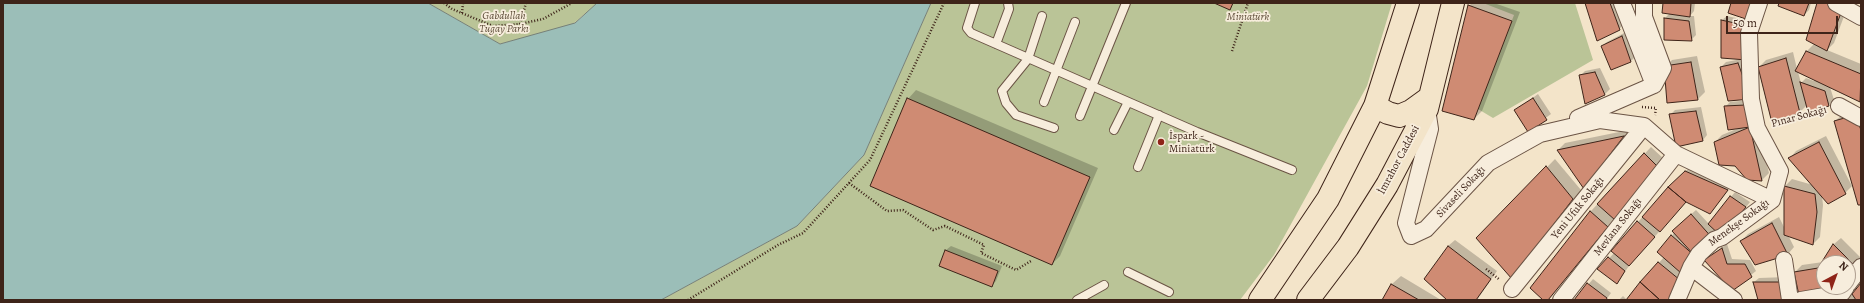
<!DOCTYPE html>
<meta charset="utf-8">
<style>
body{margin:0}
#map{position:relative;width:1864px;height:303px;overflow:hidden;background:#f3e4c9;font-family:Alegreya,serif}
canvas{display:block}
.frame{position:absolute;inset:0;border:4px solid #3e2419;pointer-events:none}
.north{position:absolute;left:1816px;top:255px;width:40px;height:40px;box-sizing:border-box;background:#f7eddc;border:1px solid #ad9d8e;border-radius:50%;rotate:41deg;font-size:11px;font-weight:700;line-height:16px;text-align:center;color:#3e2419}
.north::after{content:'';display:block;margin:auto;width:14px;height:18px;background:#8f2418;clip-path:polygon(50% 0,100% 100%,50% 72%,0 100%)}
.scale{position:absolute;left:1726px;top:16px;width:112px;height:18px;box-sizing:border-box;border:2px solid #3e2419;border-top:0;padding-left:5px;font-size:12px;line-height:14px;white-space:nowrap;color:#3e2419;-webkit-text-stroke:3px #f7eddc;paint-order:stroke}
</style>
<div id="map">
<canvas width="1864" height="303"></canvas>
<div class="frame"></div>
<div class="north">N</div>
<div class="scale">50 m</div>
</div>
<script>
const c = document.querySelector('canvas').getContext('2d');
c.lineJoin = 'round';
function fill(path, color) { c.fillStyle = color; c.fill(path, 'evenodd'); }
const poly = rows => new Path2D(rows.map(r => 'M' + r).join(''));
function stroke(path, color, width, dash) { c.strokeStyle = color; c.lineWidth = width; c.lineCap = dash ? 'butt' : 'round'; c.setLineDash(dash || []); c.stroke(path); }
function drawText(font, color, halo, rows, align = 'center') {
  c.font = font + ' Alegreya,serif'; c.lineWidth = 3.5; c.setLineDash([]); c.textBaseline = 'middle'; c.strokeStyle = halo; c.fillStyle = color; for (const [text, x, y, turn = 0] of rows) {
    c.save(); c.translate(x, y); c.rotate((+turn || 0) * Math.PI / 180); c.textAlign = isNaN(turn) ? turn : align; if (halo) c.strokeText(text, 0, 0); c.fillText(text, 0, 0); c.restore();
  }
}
fill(poly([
 [428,3,597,3,572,25,500,44],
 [931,3,1392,3,1367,86,1274,255,1240,300,661,300,797,226,864,155],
 [1483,3,1575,3,1593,60,1493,118,1478,109,1514,15]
]), '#bac497');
const water = poly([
 [3,3,428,3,500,44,575,23,597,3,931,3,864,155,797,226,661,300,3,300,3,3]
]);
fill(water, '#9bbeb8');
stroke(water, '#768078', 1);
fill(poly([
 [1472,3,1494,3,1520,12,1482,111,1474,119,1469,6],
 [1586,3,1619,3,1626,22,1619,29],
 [1664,3,1695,3,1694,11,1690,16,1694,16,1696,35,1691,40,1665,18,1670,13],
 [1780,3,1811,3,1809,10,1804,15],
 [1818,3,1849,3,1834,43,1827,50,1861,64,1861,99,1859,101,1830,87,1834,100,1829,105,1808,111,1807,105,1800,112,1759,67,1766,60,1793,52,1797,69,1807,51,1815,43],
 [1798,72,1815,80,1814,81,1806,78,1801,83],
 [1727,16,1749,21,1755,93,1721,67,1726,62,1742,59,1722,20],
 [1626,32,1635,57,1631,61,1602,46,1607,42],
 [1697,56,1705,92,1698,99,1668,102,1665,67,1672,60],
 [1600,68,1610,89,1605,94,1585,103,1580,76,1585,71],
 [916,90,1098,168,1060,256,1052,264,908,99],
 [1538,94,1551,114,1528,131,1515,111],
 [1751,100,1769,173,1762,180,1747,179,1715,142,1722,135,1739,128,1725,107,1730,102],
 [1701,107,1707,135,1703,140,1670,115,1675,110],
 [1861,109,1861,204,1835,121,1842,115],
 [1629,130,1591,181,1558,150,1565,143],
 [1826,136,1852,186,1845,193,1822,196,1823,205,1820,237,1813,244,1788,235,1794,247,1788,254,1741,241,1748,234,1779,217,1785,229,1785,186,1792,179,1813,185,1790,158,1796,151],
 [1651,147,1664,159,1553,295,1548,300,1544,300,1531,288,1591,211],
 [1555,159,1581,190,1520,270,1478,238],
 [1692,165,1734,183,1710,213,1686,201,1629,266,1617,283,1599,269,1615,252,1613,251,1638,222,1676,180],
 [1735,192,1750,202,1673,300,1619,300,1623,296,1627,300,1664,257,1672,236,1678,226,1696,210,1709,224],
 [1841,238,1861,258,1861,266,1848,263,1824,263,1824,287,1795,272,1802,265,1823,262,1834,244],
 [1455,240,1497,271,1477,300,1448,300,1448,246],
 [1727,244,1732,259,1750,260,1756,271,1732,290,1705,260],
 [951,246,1002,266,996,281,991,286,940,265,946,250],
 [1401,276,1441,300,1383,300,1392,284],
 [1787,277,1778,300,1759,300,1754,282,1759,278],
 [1593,279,1611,293,1606,300,1575,300],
 [1861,285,1861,300,1843,300,1854,292]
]), '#0003');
const building = poly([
 [1214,3,1233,3,1230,10,1214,3],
 [1585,3,1610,3,1620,30,1597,41,1585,3],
 [1663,3,1691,3,1690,17,1662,13,1663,3],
 [1731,3,1752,3,1746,19,1728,13,1731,3],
 [1779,3,1809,3,1804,16,1778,6,1779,3],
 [1817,3,1830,3,1842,10,1827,51,1806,40,1817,3],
 [1468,5,1512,21,1474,120,1442,111,1468,5],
 [1664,18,1689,21,1692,41,1664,40,1664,18],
 [1721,20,1744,25,1747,60,1721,58,1721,20],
 [1622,36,1631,62,1611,70,1601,46,1622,36],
 [1806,51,1861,74,1860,102,1795,71,1806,51],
 [1786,58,1800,113,1772,123,1758,67,1786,58],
 [1691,62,1698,100,1667,103,1664,66,1691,62],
 [1738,63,1751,99,1728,101,1720,67,1738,63],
 [1595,72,1605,95,1585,104,1579,75,1595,72],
 [1800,82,1825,91,1829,106,1808,112,1800,82],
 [907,98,1090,177,1052,265,870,186,907,98],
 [1533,98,1547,120,1528,132,1514,110,1533,98],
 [1746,105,1750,127,1728,130,1724,106,1746,105],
 [1696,111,1703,141,1676,147,1669,114,1696,111],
 [1855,115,1861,130,1861,205,1858,205,1834,121,1855,115],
 [1750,127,1762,181,1747,180,1735,166,1719,165,1714,142,1750,127],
 [1624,136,1584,189,1557,150,1624,136],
 [1819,142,1846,194,1828,204,1788,158,1819,142],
 [1644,153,1658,167,1615,220,1597,204,1644,153],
 [1546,166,1573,199,1512,279,1476,238,1546,166],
 [1685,171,1728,190,1710,214,1686,202,1668,187,1685,171],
 [1784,186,1815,194,1817,212,1813,245,1784,235,1784,186],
 [1668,187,1686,202,1660,232,1642,217,1668,187],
 [1730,196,1746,207,1722,237,1708,224,1730,196],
 [1590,211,1608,227,1548,300,1543,300,1530,288,1590,211],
 [1691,214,1714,240,1696,257,1672,231,1691,214],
 [1637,221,1655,237,1629,266,1611,251,1637,221],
 [1772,223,1788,255,1755,265,1740,241,1772,223],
 [1671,235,1696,257,1681,273,1657,252,1671,235],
 [1833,244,1859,270,1848,280,1848,263,1824,263,1824,287,1840,287,1800,300,1794,272,1818,268,1833,244],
 [1448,246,1491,279,1476,300,1447,300,1424,279,1448,246],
 [1722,248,1727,264,1745,264,1752,277,1732,291,1704,260,1722,248],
 [945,250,998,271,992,287,939,266,945,250],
 [1608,257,1625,271,1617,284,1597,269,1608,257],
 [1658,262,1680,280,1670,300,1660,300,1640,282,1658,262],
 [1640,282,1660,300,1626,300,1640,282],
 [1753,282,1782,282,1785,298,1780,300,1758,300,1753,282],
 [1587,283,1607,298,1606,300,1574,300,1587,283],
 [1861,283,1861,300,1856,300,1852,294,1861,283],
 [1391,284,1419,300,1382,300,1391,284]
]);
fill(building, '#cf8b73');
stroke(building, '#3e2419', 1);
const service = poly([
 [975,3,967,28,971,33,1197,132,1292,170],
 [1042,16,1028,59,1002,91,1006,103,1016,115,1054,128],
 [996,44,1009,9,1008,3],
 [1044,102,1075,22],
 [1080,116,1126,3],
 [1114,130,1128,102],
 [1138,167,1159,115],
 [1128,272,1169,292],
 [1077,300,1104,285]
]);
const minor = poly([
 [1622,3,1654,85],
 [1644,3,1644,17,1663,68,1654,85],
 [1836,3,1861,17],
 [1839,106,1861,118],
 [1427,109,1430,129,1406,223,1411,236,1426,229,1488,163,1540,134,1600,120,1644,126,1676,154,1772,200],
 [1578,118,1654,85],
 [1784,260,1790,300],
 [1691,267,1734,300],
 [1848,284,1861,267],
 [1512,289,1644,126],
 [1561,300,1676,154],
 [1677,300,1691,267,1699,254,1714,240,1722,237,1772,200,1780,171,1757,128,1751,99,1749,33,1759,3],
 [1801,300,1842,293,1846,287]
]);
const primary = poly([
 [1375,106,1388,113,1399,116,1411,111,1429,98],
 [1260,300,1328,199,1375,106,1408,3],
 [1308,300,1348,247,1387,185,1427,109,1453,3]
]);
stroke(service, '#6b5445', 10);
stroke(minor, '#6b5445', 18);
stroke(primary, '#3e2419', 24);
stroke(poly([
 [444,3,452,9,493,26,520,24,543,19,572,3],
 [462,13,463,3],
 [520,24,526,3],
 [1232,51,1248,3],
 [1642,107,1656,108,1655,115],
 [1772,124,1825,110],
 [849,183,887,211,903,210,933,230,945,226,984,245,981,253,1016,270,1031,261],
 [1486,269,1500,280],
 [688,300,778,245,803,233,870,160,944,3]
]), '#3e2419', 2.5, [1, 2]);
stroke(service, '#f7eddc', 8);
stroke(minor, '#f7eddc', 16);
stroke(primary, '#f3e4c9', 22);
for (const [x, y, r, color] of [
 [1161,142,4,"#8f2418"]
]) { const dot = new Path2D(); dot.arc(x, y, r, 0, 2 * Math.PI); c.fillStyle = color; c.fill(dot); stroke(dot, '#f7eddc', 1.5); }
drawText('italic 11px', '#5d4c38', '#f7eddc', [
 ["Gabdullah",504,16],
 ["Tugay Parkı",504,29],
 ["Miniatürk",1248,17]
]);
drawText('11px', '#3e2419', '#f7eddc', [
 ["Pınar Sokağı",1799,117,-15],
 ["İmrahor Caddesi",1399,160,-62],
 ["Sivaseli Sokağı",1461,192,-47],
 ["Yeni Ufuk Sokağı",1578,208,-51],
 ["Menekşe Sokağı",1739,223,-36],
 ["Mevlana Sokağı",1618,227,-52]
]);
drawText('11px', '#3e2419', '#f7eddc', [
 ["İspark -",1169,136],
 ["Miniatürk",1169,149]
], 'left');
</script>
